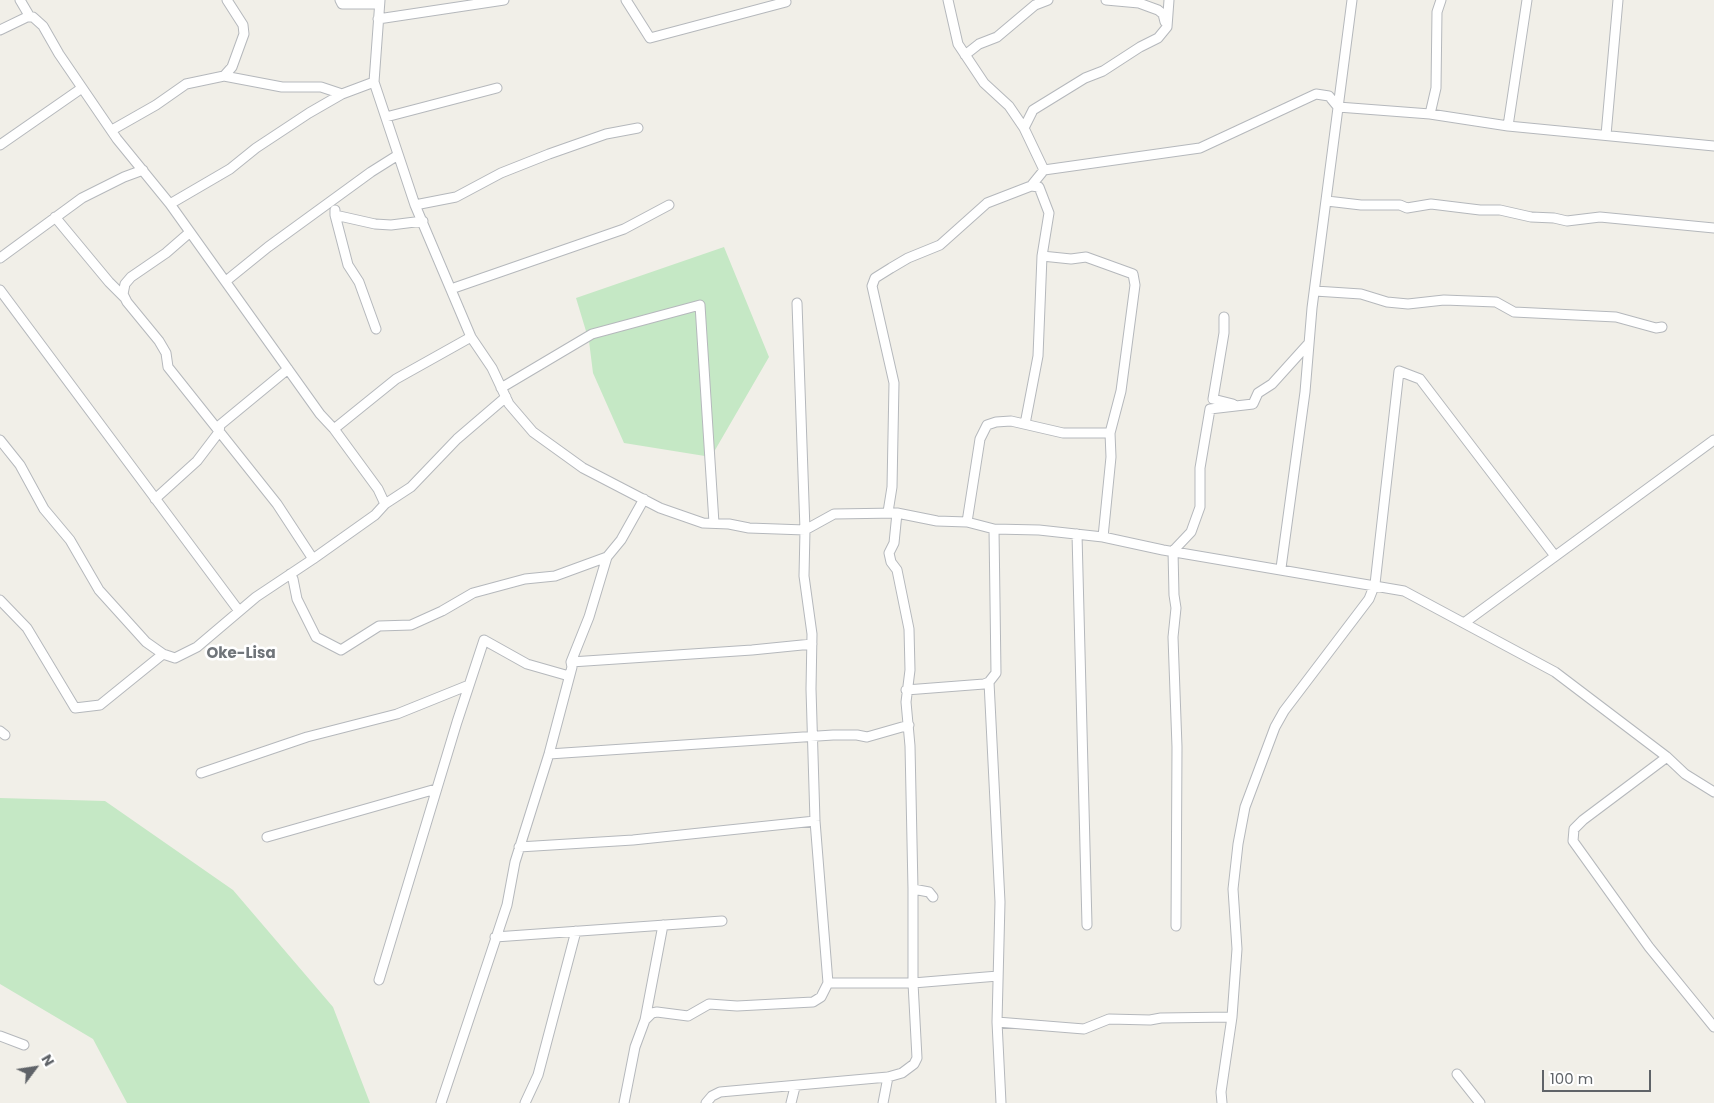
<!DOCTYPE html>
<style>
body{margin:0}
#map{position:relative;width:1714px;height:1103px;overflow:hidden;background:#f1efe8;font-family:Poppins,sans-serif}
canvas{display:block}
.north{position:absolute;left:10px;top:1043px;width:50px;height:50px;-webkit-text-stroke:4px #fff;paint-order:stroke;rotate:59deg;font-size:14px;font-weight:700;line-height:20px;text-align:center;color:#5f6368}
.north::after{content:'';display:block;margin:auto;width:18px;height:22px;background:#5f6368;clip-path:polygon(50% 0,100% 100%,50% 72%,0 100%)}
.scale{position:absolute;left:1542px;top:1070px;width:109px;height:22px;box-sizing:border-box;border:2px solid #5f6368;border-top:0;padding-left:6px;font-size:15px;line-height:18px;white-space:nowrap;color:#5f6368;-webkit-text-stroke:4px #fff;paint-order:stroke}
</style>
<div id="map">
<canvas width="1714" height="1103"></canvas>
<div class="north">N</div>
<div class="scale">100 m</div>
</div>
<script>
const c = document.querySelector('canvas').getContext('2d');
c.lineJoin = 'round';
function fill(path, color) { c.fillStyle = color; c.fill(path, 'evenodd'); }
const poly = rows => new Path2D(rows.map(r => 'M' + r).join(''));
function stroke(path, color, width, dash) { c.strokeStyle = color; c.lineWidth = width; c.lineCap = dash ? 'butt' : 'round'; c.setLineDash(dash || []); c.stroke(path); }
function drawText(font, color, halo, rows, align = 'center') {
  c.font = font + ' Poppins,sans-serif'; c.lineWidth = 5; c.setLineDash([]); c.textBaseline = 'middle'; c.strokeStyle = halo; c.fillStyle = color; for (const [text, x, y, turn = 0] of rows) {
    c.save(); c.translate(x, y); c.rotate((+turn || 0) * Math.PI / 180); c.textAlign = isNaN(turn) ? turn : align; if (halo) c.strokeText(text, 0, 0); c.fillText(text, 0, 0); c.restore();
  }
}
fill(poly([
 [724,247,769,357,711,457,624,443,593,373,589,341,576,298],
 [0,798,105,801,233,890,333,1007,370,1103,127,1103,93,1039,0,984]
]), '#c5e8c5');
const street = poly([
 [20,0,30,17],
 [340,0,342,4,379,4],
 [380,0,374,82,415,205,471,337,492,368,509,404,533,432,583,468,660,508,703,523,729,524,749,528,805,530,834,514,897,513,937,521,967,522,994,529,1039,530,1103,537,1163,550,1404,591,1555,672,1667,757,1685,774,1714,792],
 [626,0,650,38,786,2],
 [948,0,958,44,984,83,1009,106,1024,128],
 [1106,0,1139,3,1158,10,1163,14,1165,22],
 [378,19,504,0],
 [0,30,27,17,33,17,43,26,59,54,117,139,170,204,320,414,334,429,378,489,385,504],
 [965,55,979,44,997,37,1035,5,1048,0],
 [224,76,282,87,321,87,342,94],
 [1430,114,1436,88,1437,12,1441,0],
 [386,117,497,88],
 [1508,126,1527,0],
 [112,130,156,105,186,84,224,76,232,67,244,34,243,25,227,0],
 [1606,135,1618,0],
 [0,145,82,88],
 [1044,170,1024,128,1033,110,1085,78,1103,71,1140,47,1158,38,1167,27,1169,0],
 [1031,186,1044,170,1200,148,1316,94,1329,96,1338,107,1430,114,1508,126,1714,146],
 [1327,201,1361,205,1400,205,1407,208,1431,204,1480,210,1500,210,1531,217,1554,218,1567,221,1600,217,1714,228],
 [170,204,230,169,256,148,309,113,342,94,374,82],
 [415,205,456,197,501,173,549,154,606,134,638,128],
 [335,210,335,215,375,224,391,225,423,221],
 [335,215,348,265,359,282,376,329],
 [55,217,109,282,125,298],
 [189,233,166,253,131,277,125,284,123,294,127,302,159,341,166,353,168,367,277,504,313,559],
 [1042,256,1071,259,1086,257,1133,274,1135,285,1121,391,1110,433,1111,457,1103,537],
 [0,258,82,198,124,177,143,170],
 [226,281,268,247,371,172,398,155],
 [451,289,624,229,669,205],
 [0,290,239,611],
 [1315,291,1361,294,1387,302,1408,304,1444,300,1496,302,1514,312,1616,317,1656,328,1662,327],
 [1224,317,1224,333,1213,399,1233,404],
 [501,388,592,334,700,305,714,523],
 [334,429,396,379,471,337],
 [0,440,20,465,44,509,70,540,99,590,146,642,163,654,175,658,197,647,256,597,313,559,375,515,385,504,411,487,457,439,506,397],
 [155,499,197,461,219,432,220,425,288,369],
 [888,512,892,487,894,383,872,286,875,278,891,268,908,258,940,245,987,203,1031,186,1039,187,1049,213,1042,256,1038,356,1025,424],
 [897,513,894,543,889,553,891,562,897,570,909,629,910,670,906,702,910,746,913,889,929,892,933,897],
 [967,522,980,439,987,425,996,422,1011,421,1063,433,1110,433],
 [1077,534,1087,925],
 [1281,568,1305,392,1312,308,1352,0],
 [290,574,293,579,297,599,316,637,341,650,379,626,411,625,442,611,473,593,525,579,555,576,607,557],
 [0,600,27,628,75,708,100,705,163,654],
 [1464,623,1714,440],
 [571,662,752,650,812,644],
 [989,682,1000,902,997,1022,1001,1103],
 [906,690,984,684,989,682,996,673,994,529],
 [0,731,5,735],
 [549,754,833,735,857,735,867,737,909,725],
 [1667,757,1583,820,1574,829,1573,841,1649,947,1714,1027],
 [201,773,307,737,397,714,469,685],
 [267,837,436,789],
 [519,847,633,840,815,821],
 [1176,926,1177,747,1173,637,1176,608,1174,595,1173,551,1191,532,1200,507,1200,468,1210,409,1253,404,1258,393,1272,384,1309,343],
 [495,937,722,921],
 [379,980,457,722,484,640,527,664,569,676],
 [828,983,913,983,913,889],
 [645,1020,663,925],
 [997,1022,1084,1029,1109,1019,1150,1020,1161,1018,1232,1017],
 [0,1036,24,1045],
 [1457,1074,1480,1103],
 [441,1103,507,905,515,862,549,754,572,667,571,662,589,617,607,557,621,540,644,499],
 [525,1103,538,1075,576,931],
 [624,1103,635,1047,645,1020,652,1013,657,1012,688,1016,709,1004,737,1006,813,1002,821,997,828,983,815,821,811,689,812,634,804,576,805,530,797,303],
 [706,1103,712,1096,720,1092,888,1077,902,1073,914,1064,917,1058,913,983,998,976],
 [791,1103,795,1087],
 [883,1103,888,1077],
 [1222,1103,1221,1092,1232,1017,1237,949,1233,889,1238,844,1245,807,1275,727,1284,711,1369,599,1375,584,1399,371,1420,379,1555,556]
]);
stroke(street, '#b5b8bc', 11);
stroke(street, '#fff', 9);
drawText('bold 15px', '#70757a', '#fff', [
 ["Oke-Lisa",241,654]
]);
</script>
